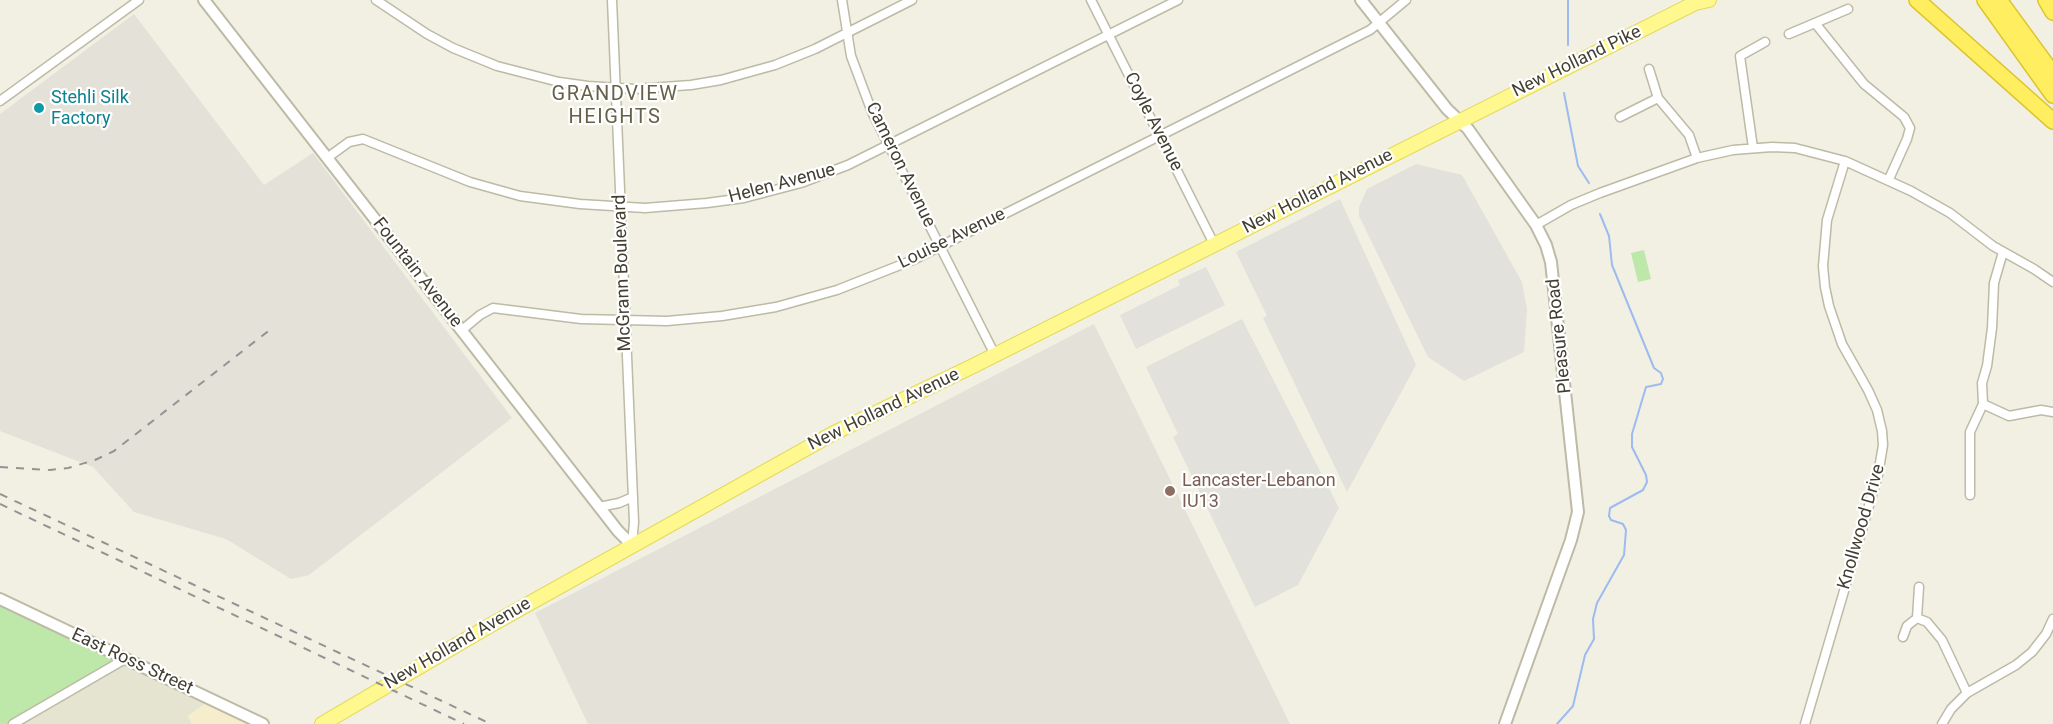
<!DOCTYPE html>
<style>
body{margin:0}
canvas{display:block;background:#f1f0e3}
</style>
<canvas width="2053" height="724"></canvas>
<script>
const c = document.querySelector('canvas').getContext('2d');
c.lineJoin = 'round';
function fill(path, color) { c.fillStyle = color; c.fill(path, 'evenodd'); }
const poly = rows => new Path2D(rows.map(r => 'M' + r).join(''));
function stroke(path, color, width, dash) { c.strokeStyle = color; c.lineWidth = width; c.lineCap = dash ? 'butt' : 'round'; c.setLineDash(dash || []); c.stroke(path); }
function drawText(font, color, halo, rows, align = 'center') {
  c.font = font + ' Roboto,sans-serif'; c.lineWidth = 4.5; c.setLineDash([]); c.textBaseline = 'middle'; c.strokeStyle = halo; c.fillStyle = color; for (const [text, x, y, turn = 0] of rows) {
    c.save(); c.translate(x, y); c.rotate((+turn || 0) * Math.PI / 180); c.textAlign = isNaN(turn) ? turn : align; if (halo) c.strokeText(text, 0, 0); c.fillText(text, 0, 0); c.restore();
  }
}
fill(poly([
 [125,659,211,699,188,716,192,724,13,724]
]), '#e5e4d0');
fill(poly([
 [211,699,263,724,192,724,188,716]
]), '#f5edcc');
fill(poly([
 [134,14,264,185,313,153,512,418,309,575,291,579,226,539,134,512,93,467,0,431,0,114],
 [1094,324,1290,724,588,724,535,613]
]), '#e3e1d8');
fill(poly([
 [1644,250,1651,279,1638,282,1631,253],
 [0,599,125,659,13,724,0,724]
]), '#bee7aa');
fill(poly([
 [1416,164,1462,175,1522,282,1527,309,1524,352,1464,381,1428,357,1359,216,1359,207,1367,189],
 [1340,199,1416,365,1347,492,1263,318,1267,316,1236,252],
 [1206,267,1225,305,1136,349,1120,315,1180,285,1178,280],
 [1242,319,1339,508,1298,585,1255,607,1173,437,1178,434,1146,367]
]), '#e2e1db');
stroke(poly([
 [1568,45,1568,0],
 [1564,93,1578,166,1589,183],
 [1557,724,1573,706,1585,655,1594,639,1593,619,1597,603,1624,555,1626,530,1623,524,1611,520,1609,516,1610,508,1643,490,1647,482,1646,475,1632,447,1632,434,1646,387,1661,384,1663,379,1661,373,1654,368,1612,265,1609,236,1600,214]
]), '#9dbbf0', 2);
const minor = poly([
 [376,0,427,34,453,48,497,66,559,82,588,86,635,89,691,85,721,80,775,65,815,49,912,0],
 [612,0,634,522,632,545],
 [842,0,851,56,872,112,995,355],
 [1091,0,1214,244],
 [1815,23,1864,84,1904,117,1910,128,1907,139,1889,179],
 [1789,34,1848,9],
 [1649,69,1658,98,1689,135,1697,158],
 [0,101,139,0],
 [1620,117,1658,98],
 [1753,148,1740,56,1765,42],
 [327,158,349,142,363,139,470,182,520,196,580,204,645,208,707,203,744,198,801,183,848,165,1178,0],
 [1536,225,1571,205,1600,193,1697,158,1733,150,1772,147,1795,148,1845,161,1911,191,1950,213,1993,246,2034,269,2053,282],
 [462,330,480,315,493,308,581,319,667,321,722,316,776,307,837,290,913,260,1370,30,1406,0],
 [1983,404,2009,416,2041,410,2053,412],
 [1970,495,1970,432,1983,404,1982,383,1987,366,1992,328,1994,283,2003,252],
 [599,507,619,503,633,497],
 [1919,587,1917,618,1927,622,1942,640,1967,693],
 [1903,637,1907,626,1917,618],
 [13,724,125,659],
 [1805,724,1878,475,1883,445,1882,431,1877,410,1868,390,1842,344,1829,306,1825,287,1823,266,1827,220,1845,161],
 [1942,724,1951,709,1967,693,2016,665,2032,652,2046,634,2053,619]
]);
const tertiary = poly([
 [204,0,618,531,632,545],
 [1361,0,1447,109,1468,129,1536,225,1546,245,1551,262,1578,512,1571,540,1505,724],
 [0,599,263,724]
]);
const primary = poly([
 [322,724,489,626,834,433,971,367,1695,3,1709,0]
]);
const motorway = poly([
 [1917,0,2053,121],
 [1985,0,2053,95],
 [1999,0,2053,74],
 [2046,0,2053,12]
]);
stroke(minor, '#bdbaa5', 11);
stroke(tertiary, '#bdbaa5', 14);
stroke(primary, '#e4da5e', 16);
stroke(motorway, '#dec530', 18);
stroke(minor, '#fff', 8);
stroke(tertiary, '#fff', 10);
stroke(primary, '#fff88e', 14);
stroke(motorway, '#ffee60', 15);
stroke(poly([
 [0,467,50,470,68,468,95,460,114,451,271,329],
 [0,494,491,724],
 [0,504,464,724]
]), '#939393', 2, [8, 8]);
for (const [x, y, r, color] of [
 [39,108,6,"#0f9aa8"],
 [1170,491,6,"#8d6e63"]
]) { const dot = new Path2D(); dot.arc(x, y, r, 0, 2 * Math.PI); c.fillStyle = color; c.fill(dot); stroke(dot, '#fff', 2); }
drawText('18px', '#434033', '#fff', [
 ["New Holland Pike",1577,62,-26],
 ["Coyle Avenue",1153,122,63],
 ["Cameron Avenue",900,165,64],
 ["Helen Avenue",782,184,-15],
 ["New Holland Avenue",1318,192,-27],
 ["Louise Avenue",952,239,-26],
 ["Fountain Avenue",417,273,52],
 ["McGrann Boulevard",623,273,-92],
 ["Pleasure Road",1560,336,-96],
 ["New Holland Avenue",884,410,-26],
 ["Knollwood Drive",1862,527,-74],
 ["New Holland Avenue",458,644,-30],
 ["East Ross Street",132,662,25]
]);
drawText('18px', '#0d838f', '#fff', [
 ["Stehli Silk",51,98],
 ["Factory",51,119]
], 'left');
drawText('18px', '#785e54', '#fff', [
 ["Lancaster-Lebanon",1182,481],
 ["IU13",1182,502]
], 'left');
c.letterSpacing = '1.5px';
drawText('20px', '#66614a', '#fff', [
 ["GRANDVIEW",615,95],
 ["HEIGHTS",615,118]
]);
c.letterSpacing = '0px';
</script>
